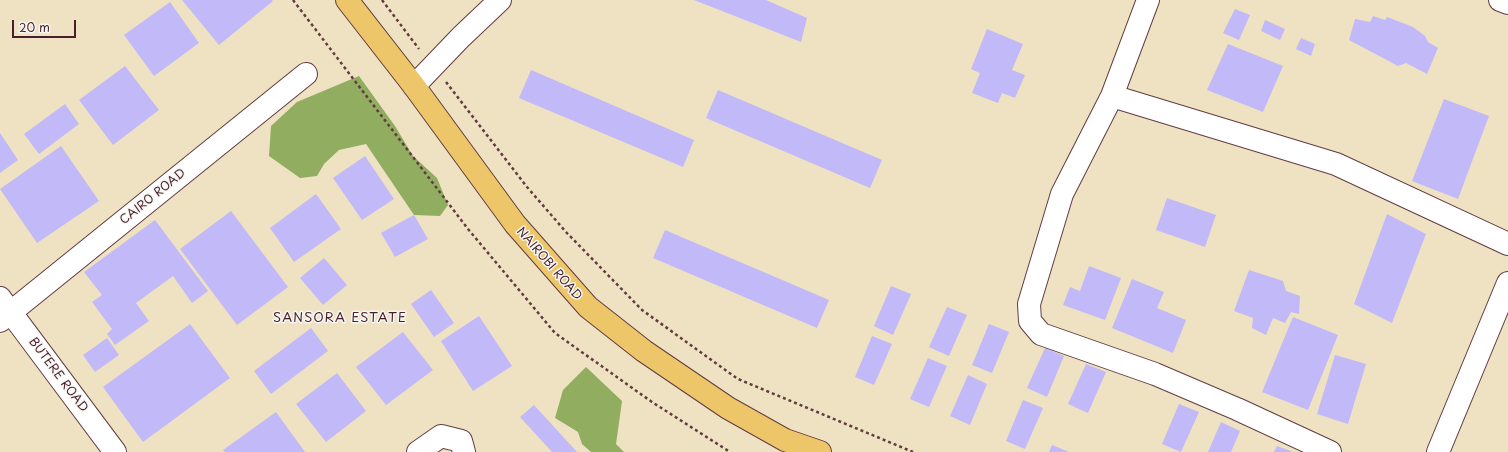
<!DOCTYPE html>
<style>
body{margin:0}
#map{position:relative;width:1508px;height:452px;overflow:hidden;background:#eee2c3;font-family:"Playpen Sans",sans-serif}
canvas{display:block}
.scale{position:absolute;left:12px;top:20px;width:64px;height:18px;box-sizing:border-box;border:2px solid #4a1f2b;border-top:0;padding-left:5px;font-size:12px;line-height:14px;white-space:nowrap;color:#4a1f2b;-webkit-text-stroke:3px #f6f6f2;paint-order:stroke}
</style>
<div id="map">
<canvas width="1508" height="452"></canvas>
<div class="scale">20 m</div>
</div>
<script>
const c = document.querySelector('canvas').getContext('2d');
c.lineJoin = 'round';
function fill(path, color) { c.fillStyle = color; c.fill(path, 'evenodd'); }
const poly = rows => new Path2D(rows.map(r => 'M' + r).join(''));
function stroke(path, color, width, dash) { c.strokeStyle = color; c.lineWidth = width; c.lineCap = dash ? 'butt' : 'round'; c.setLineDash(dash || []); c.stroke(path); }
function drawText(font, color, halo, rows, align = 'center') {
  c.font = font + ' "Playpen Sans",sans-serif'; c.lineWidth = 3; c.setLineDash([]); c.textBaseline = 'middle'; c.strokeStyle = halo; c.fillStyle = color; for (const [text, x, y, turn = 0] of rows) {
    c.save(); c.translate(x, y); c.rotate((+turn || 0) * Math.PI / 180); c.textAlign = isNaN(turn) ? turn : align; if (halo) c.strokeText(text, 0, 0); c.fillText(text, 0, 0); c.restore();
  }
}
fill(poly([
 [359,76,395,126,413,156,437,178,448,205,440,216,414,215,366,144,339,150,324,164,317,176,300,178,269,156,271,126,297,102],
 [586,367,622,401,616,444,624,452,591,452,582,444,578,432,555,418,563,390]
]), '#90ad60');
fill(poly([
 [182,0,272,0,273,1,219,45],
 [694,0,766,0,807,18,801,42],
 [170,2,199,43,154,76,124,35],
 [1235,9,1250,15,1239,40,1223,33],
 [1373,16,1385,20,1387,17,1413,27,1425,36,1428,42,1438,48,1427,74,1406,63,1398,66,1349,40,1355,19,1370,22],
 [1265,20,1285,29,1280,40,1261,31],
 [987,29,1023,44,1012,70,1025,75,1015,98,1002,93,998,103,972,93,980,73,971,69],
 [1301,38,1315,44,1311,56,1296,49],
 [1228,44,1283,66,1263,112,1207,90],
 [125,66,159,110,113,145,79,100],
 [531,70,694,140,683,167,519,98],
 [718,90,882,160,870,188,706,118],
 [1444,99,1489,116,1458,199,1412,181],
 [65,104,79,124,39,154,24,134],
 [0,133,18,160,0,173],
 [61,146,99,201,37,243,0,189],
 [365,156,394,199,362,220,333,178],
 [316,194,341,229,294,262,270,228],
 [1167,198,1216,215,1205,247,1156,230],
 [231,211,288,287,237,325,180,249],
 [1387,214,1426,234,1392,323,1354,304],
 [414,215,428,239,395,257,381,233],
 [155,220,208,291,192,303,173,276,136,303,149,321,115,345,107,334,112,329,92,302,102,295,84,272],
 [665,230,829,300,817,328,653,258],
 [324,258,347,285,323,305,300,278],
 [1089,266,1121,278,1105,320,1063,305,1070,287,1080,291],
 [1249,270,1283,281,1286,291,1300,296,1299,314,1291,312,1285,323,1273,318,1266,335,1252,328,1253,318,1234,311],
 [1132,279,1164,292,1157,308,1186,320,1173,353,1112,328],
 [891,286,911,294,893,335,874,326],
 [431,290,454,323,434,337,411,304],
 [947,307,967,315,949,356,929,347],
 [479,316,512,366,473,391,441,341],
 [1293,317,1338,335,1308,410,1262,392],
 [190,324,230,378,143,442,103,387],
 [989,324,1009,332,992,373,972,365],
 [311,328,328,351,271,394,254,371],
 [403,332,433,370,386,405,356,367],
 [872,336,892,344,874,385,855,377],
 [107,338,119,355,95,372,83,355],
 [1045,348,1064,356,1047,397,1027,388],
 [1335,355,1366,364,1348,424,1317,414],
 [928,358,947,366,929,407,910,399],
 [1086,364,1106,372,1088,413,1068,404],
 [337,373,366,411,326,442,296,404],
 [968,375,987,384,970,425,950,416],
 [1023,400,1043,408,1025,449,1006,441],
 [1179,404,1199,412,1181,452,1162,444],
 [534,405,577,452,552,452,520,417],
 [276,412,305,452,225,452,223,450],
 [1221,422,1240,431,1231,452,1208,452],
 [1052,445,1069,452,1049,452],
 [1277,446,1293,452,1274,452]
]), '#c1b9f8');
const minor = poly([
 [1148,0,1112,96,1336,164,1508,244],
 [1500,0,1508,3],
 [414,86,461,37,500,0],
 [1112,96,1062,194,1029,304,1030,321,1041,334,1155,374,1237,409,1330,452],
 [0,298,115,452],
 [0,321,306,74],
 [418,452,441,436,461,441,464,452],
 [1438,452,1508,283]
]);
const highway = poly([
 [347,0,414,86,515,224,588,307,644,351,728,408,785,440,820,452]
]);
stroke(minor, '#633c42', 24);
stroke(highway, '#633c42', 24);
stroke(poly([
 [293,0,468,229,555,333,652,402,730,452],
 [382,0,419,49],
 [446,82,527,187,566,232,642,310,738,379,913,452]
]), '#633c42', 2.5, [3, 3]);
stroke(minor, '#fff', 22);
stroke(highway, '#ecc669', 22);
drawText('12px', '#4a1f2b', '#f6f6f2', [
 ["CAIRO ROAD",153,197,-39],
 ["NAIROBI ROAD",549,264,49],
 ["BUTERE ROAD",58,375,53]
]);
c.letterSpacing = '1px';
drawText('13px', '#4a1f2b', '#f6f6f2', [
 ["SANSORA ESTATE",340,318]
]);
c.letterSpacing = '0px';
</script>
